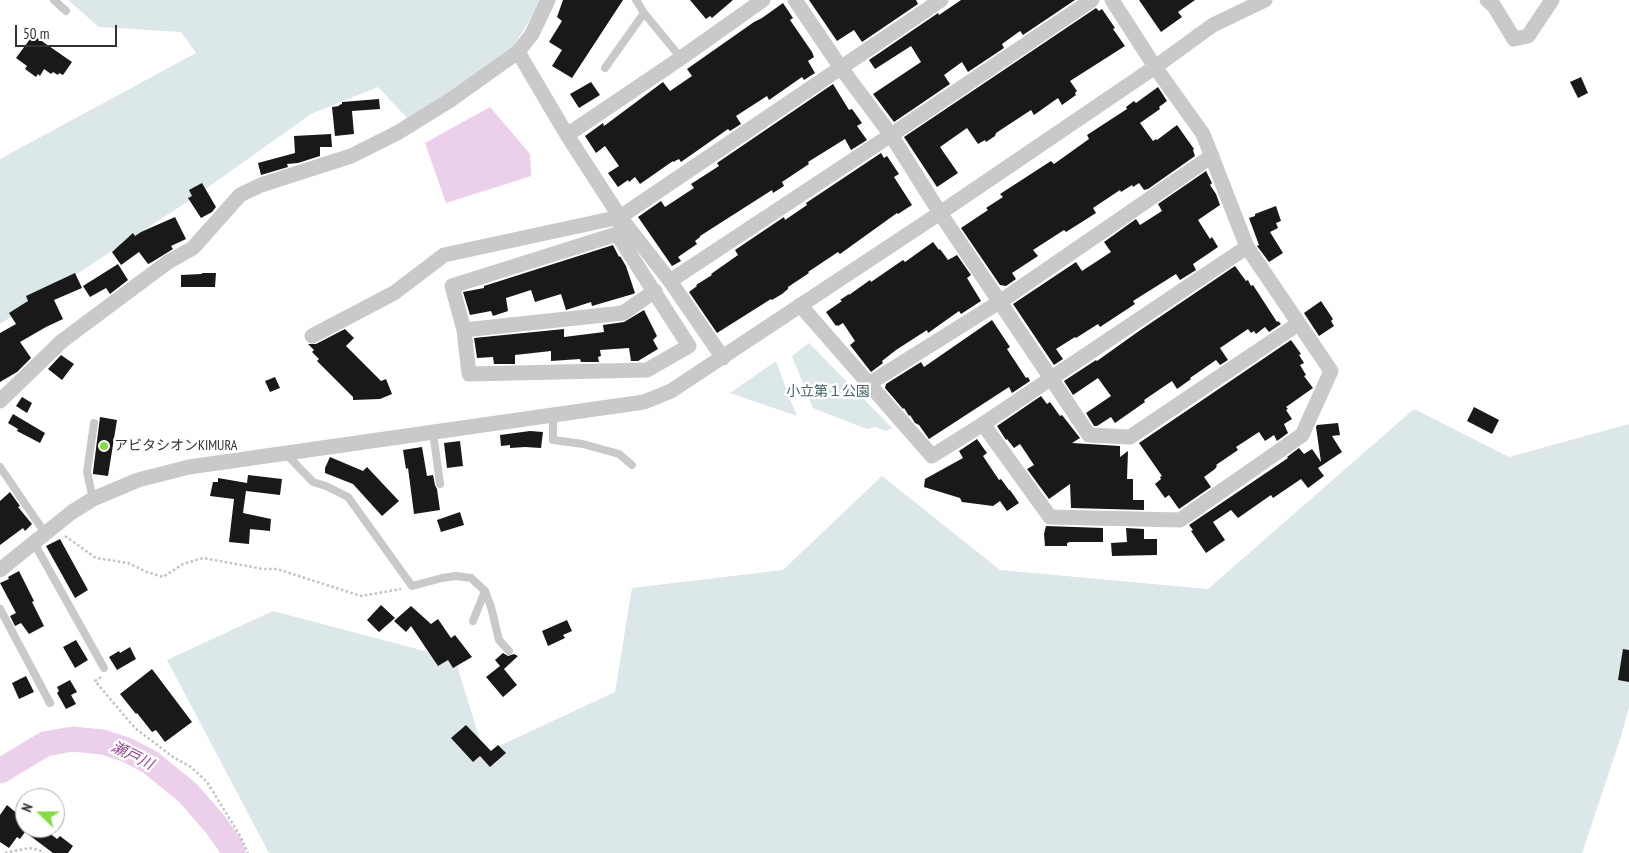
<!DOCTYPE html>
<meta charset="utf-8">
<style>
body{margin:0}
#map{position:relative;width:1629px;height:853px;overflow:hidden;background:#fff;font-family:"PT Sans Narrow",sans-serif}
canvas{display:block}
.north{position:absolute;left:15px;top:788px;width:50px;height:50px;box-sizing:border-box;background:#fff;border:1px solid #adadad;border-radius:50%;rotate:292deg;font-size:14px;font-weight:700;line-height:20px;text-align:center;color:#323232}
.north::after{content:'';display:block;margin:auto;width:18px;height:22px;background:#84dc40;clip-path:polygon(50% 0,100% 100%,50% 72%,0 100%)}
.scale{position:absolute;left:15px;top:25px;width:102px;height:22px;box-sizing:border-box;border:2px solid #323232;border-top:0;padding-left:6px;font-size:15px;line-height:18px;white-space:nowrap;color:#323232;-webkit-text-stroke:4px #fff;paint-order:stroke}
</style>
<div id="map">
<canvas width="1629" height="853"></canvas>
<div class="north">N</div>
<div class="scale">50 m</div>
</div>
<script>
const c = document.querySelector('canvas').getContext('2d');
c.lineJoin = 'round';
function fill(path, color) { c.fillStyle = color; c.fill(path, 'evenodd'); }
const poly = rows => new Path2D(rows.map(r => 'M' + r).join(''));
function stroke(path, color, width, dash) { c.strokeStyle = color; c.lineWidth = width; c.lineCap = dash ? 'butt' : 'round'; c.setLineDash(dash || []); c.stroke(path); }
function drawText(font, color, halo, rows, align = 'center') {
  c.font = font + ' "PT Sans Narrow","Noto Sans JP",sans-serif'; c.lineWidth = 5; c.setLineDash([]); c.textBaseline = 'middle'; c.strokeStyle = halo; c.fillStyle = color; for (const [text, x, y, turn = 0] of rows) {
    c.save(); c.translate(x, y); c.rotate((+turn || 0) * Math.PI / 180); c.textAlign = isNaN(turn) ? turn : align; if (halo) c.strokeText(text, 0, 0); c.fillText(text, 0, 0); c.restore();
  }
}
fill(poly([
 [68,0,542,0,500,68,409,120,378,87,311,114,190,200,0,324,0,159,196,53,181,32,99,27],
 [809,343,892,428,886,431,875,427,867,429,813,408,792,356],
 [776,361,788,394,797,416,730,393],
 [1414,409,1509,457,1629,424,1629,707,1622,733,1582,853,269,853,167,660,273,611,455,659,484,753,615,692,632,588,783,570,882,476,1000,570,1208,589]
]), '#dbe7e8');
fill(poly([
 [490,107,530,154,531,176,446,203,425,143]
]), '#eccfeb');
stroke(poly([
 [0,771,45,744,72,739,103,742,127,750,150,762,188,793,215,824,230,845,233,853]
]), '#eccfeb', 25);
fill(poly([
 [563,0,623,0,572,78,552,66,562,50,549,42,562,21,557,17],
 [690,0,733,0,712,18,710,16,706,19],
 [809,0,916,0,918,4,862,42,854,30,837,41],
 [961,0,1075,0,1023,35,1020,31,1002,44,1004,48,968,72,962,62,944,75,950,84,894,122,873,94,921,62,911,46,875,69,869,60,938,13,939,15],
 [1139,0,1195,0,1178,12,1182,17,1161,32],
 [783,3,793,18,790,20,812,52,814,57,808,61,815,73,804,80,802,77,769,100,767,96,736,116,741,124,730,131,728,129,681,162,679,159,673,162,673,161,640,184,635,177,629,182,628,180,618,187,608,173,619,166,605,146,596,153,585,136,603,123,604,126,663,82,670,91,692,76,687,69,754,22,762,18],
 [1096,8,1099,11,1102,9,1115,28,1113,29,1125,46,1070,81,1077,91,1075,93,1076,95,1062,105,1058,98,1034,115,1031,110,996,133,995,136,986,142,985,140,978,144,967,128,940,147,958,173,937,187,904,137],
 [33,35,72,62,63,75,59,73,58,75,53,72,51,74,44,69,40,76,38,74,36,77,25,69,27,66,16,58],
 [1581,77,1588,93,1578,98,1570,82],
 [591,82,600,95,579,108,570,94],
 [833,84,849,110,852,109,862,123,857,126,867,140,851,150,845,139,808,162,809,164,782,182,784,186,773,193,772,190,700,236,700,237,695,241,697,244,678,257,681,261,672,266,638,217,661,201,665,207,694,188,691,184,719,166,717,163],
 [1158,87,1167,101,1159,107,1160,109,1140,123,1153,141,1156,139,1157,140,1177,125,1194,149,1193,150,1195,156,1148,189,1144,190,1139,183,1133,187,1132,185,1121,192,1120,190,1093,208,1096,213,1066,232,1064,230,1033,250,1038,256,1012,273,1016,279,1006,286,1000,285,961,228,988,210,986,208,1003,197,1000,194,1051,161,1054,164,1089,139,1087,135,1127,109,1126,107,1134,101,1136,103],
 [379,99,380,109,352,111,354,134,335,136,332,107,339,106,339,105,342,104,342,102],
 [331,134,332,147,320,147,320,156,298,163,287,164,288,167,261,175,258,163,295,153,294,136],
 [881,153,884,158,887,156,899,174,894,177,912,205,898,214,897,213,840,254,838,252,808,272,809,273,788,287,788,289,782,294,772,300,771,299,717,333,689,292,697,286,696,285,712,275,711,274,738,255,735,250,784,217,785,220,807,205,806,203],
 [1206,171,1212,183,1210,185,1216,194,1220,205,1198,220,1210,239,1212,237,1218,247,1193,264,1196,270,1180,280,1176,274,1133,301,1135,304,1100,327,1098,324,1076,338,1075,337,1056,349,1063,359,1054,365,1013,304,1076,262,1082,271,1111,252,1104,242,1136,219,1140,225,1162,211,1158,204],
 [202,183,216,207,212,212,201,218,188,198,192,196,189,190],
 [1276,206,1281,221,1276,223,1278,228,1270,232,1283,253,1269,262,1257,246,1259,245,1249,218,1255,216,1255,214],
 [175,217,186,239,171,246,173,249,152,262,148,264,139,252,121,265,112,252,133,233,135,236,141,232],
 [933,242,939,250,940,249,948,260,957,255,971,275,967,278,981,301,961,314,959,311,928,333,927,330,896,350,882,361,883,363,871,372,850,345,855,341,843,323,838,326,837,325,836,326,826,312,842,301,840,300,849,294,849,295,870,280,871,282,903,260,905,262],
 [613,245,619,257,620,256,626,266,635,293,633,294,592,306,591,302,566,310,561,294,535,302,531,290,506,298,508,311,493,316,491,311,470,315,463,292,484,288,484,286],
 [118,264,128,280,110,294,106,288,90,297,83,286],
 [1235,266,1246,281,1248,280,1251,286,1253,285,1277,322,1278,321,1281,324,1269,332,1265,327,1256,334,1254,331,1251,333,1248,329,1220,348,1228,360,1220,365,1216,360,1190,378,1191,379,1177,389,1172,381,1144,400,1145,402,1115,423,1111,417,1097,426,1094,426,1086,413,1111,396,1098,378,1073,395,1064,381,1096,360,1097,361,1139,331],
 [75,273,82,288,54,300,63,319,46,327,20,342,31,358,17,372,0,382,0,333,16,324,9,313,28,301,26,296],
 [202,273,216,273,215,287,181,287,181,275,202,274],
 [1321,301,1333,319,1331,321,1334,326,1319,336,1304,313],
 [644,310,657,336,653,340,658,349,638,361,631,361,629,348,600,350,601,356,598,357,599,362,581,362,580,359,551,361,551,351,515,355,515,364,494,364,493,357,477,358,474,338,564,329,564,337,604,332,603,325,624,322],
 [992,320,1010,347,1007,349,1026,378,1028,377,1030,381,1012,393,1009,387,929,439,919,425,915,423,910,415,909,416,904,408,903,409,885,388,886,384,921,362,924,367],
 [345,329,354,338,346,346,381,381,386,379,392,394,380,399,353,400,353,397,317,361,319,359,312,352,314,350,308,344,316,344],
 [1291,340,1301,354,1299,355,1304,363,1300,365,1306,375,1304,376,1313,388,1286,407,1288,409,1286,410,1292,419,1284,424,1288,433,1277,441,1274,435,1265,441,1259,432,1236,447,1238,450,1216,465,1217,466,1215,469,1204,477,1211,487,1179,509,1169,495,1165,498,1155,484,1161,479,1160,477,1162,476,1139,443],
 [61,355,74,364,62,380,48,369],
 [275,377,280,388,270,392,265,381],
 [1041,396,1047,404,1050,402,1060,416,1062,415,1080,438,1072,443,1120,446,1120,457,1128,451,1127,479,1133,479,1133,500,1144,500,1144,510,1071,508,1070,484,1049,499,1027,469,1034,465,1020,444,1014,448,1007,439,1006,440,997,426],
 [22,397,32,403,27,413,16,406],
 [1474,407,1499,420,1492,434,1467,421],
 [13,414,45,433,40,443,17,431,18,429,8,423],
 [100,417,117,420,108,476,93,474,93,472],
 [1338,423,1340,435,1332,436,1342,452,1318,468,1324,476,1308,488,1301,479,1273,498,1271,495,1238,518,1231,510,1213,522,1225,540,1206,553,1191,531,1193,530,1189,525,1288,458,1287,457,1299,448,1304,454,1312,449,1321,462,1316,427,1317,425],
 [530,431,543,432,541,448,525,447,510,448,510,445,501,446,500,435],
 [977,439,987,453,983,456,999,480,1001,479,1009,490,1010,490,1019,503,1007,511,1000,501,993,506,962,502,960,498,924,487,925,479,963,458,959,451],
 [460,441,463,466,447,468,444,443],
 [422,447,427,476,433,475,435,485,437,489,440,510,414,514,408,468,406,469,403,450],
 [330,457,363,471,367,467,399,501,382,516,353,484,325,473,325,468],
 [248,475,282,479,280,495,246,491],
 [218,478,247,483,243,513,271,519,270,531,250,529,249,544,229,542,234,499,210,496,213,482,218,482],
 [10,492,20,506,18,507,32,524,25,531,23,528,0,545,0,501],
 [460,512,464,525,441,532,437,520],
 [1046,526,1103,528,1103,542,1070,542,1067,543,1067,546,1045,546,1044,534],
 [1126,528,1144,529,1144,539,1157,539,1157,555,1112,556,1111,543,1127,542],
 [60,539,88,590,75,598,46,546],
 [19,571,34,601,32,602,44,626,29,634,21,623,15,626,10,616,16,613,0,583,9,579,8,577],
 [381,605,395,618,379,632,367,620],
 [411,606,431,624,438,619,451,638,455,635,472,657,453,668,448,660,438,666,411,626,406,632,394,621],
 [567,620,572,631,563,635,565,638,548,646,542,631],
 [76,640,88,660,75,668,63,647],
 [130,647,136,659,117,670,109,657,119,651,120,653],
 [1623,649,1629,650,1629,682,1618,680],
 [503,653,508,656,514,654,518,656,504,669,517,685,503,697,486,677,500,666,495,660],
 [152,669,192,722,165,742,156,730,152,732,137,713,136,714,120,694],
 [26,676,34,692,19,699,12,683],
 [70,680,77,692,71,695,76,704,66,709,57,693,59,691,57,687],
 [466,725,491,751,498,745,506,753,490,767,480,756,473,762,451,738],
 [7,805,25,820,25,828,43,828,57,839,60,836,73,846,68,853,53,853,25,832,20,839,17,837,9,848,0,842,0,815]
]), '#191919');
stroke(poly([
 [788,394,804,385],
 [65,536,96,558,128,563,147,572,163,577,183,564,203,558,263,569,277,569,361,596,401,589],
 [101,677,95,681,135,728,173,757,191,767,207,782,239,834,248,853],
 [5,853,29,848,39,850,44,853]
]), '#c2c2c2', 2.5, [2.5, 2.5]);
stroke(poly([
 [54,0,66,11],
 [636,0,644,13,681,58],
 [605,68,644,13],
 [553,415,553,440,583,444,619,454,632,465],
 [433,432,440,484],
 [286,454,313,482,326,486,348,497,412,586,442,578,456,576,471,578,485,591,491,607,499,640,509,651],
 [0,467,45,533],
 [93,499,87,472,94,423],
 [34,543,104,668],
 [0,609,50,703],
 [473,621,485,591]
]), '#c9c9c9', 8);
stroke(poly([
 [795,0,841,68,891,135,940,213,1089,435,1130,437,1298,324],
 [1487,0,1494,6,1514,39,1528,36,1552,0],
 [518,52,532,34,548,0],
 [567,135,681,58,763,0],
 [617,234,689,346,647,370,469,374,464,330,452,286,617,234,625,223],
 [670,281,891,135,1092,0],
 [800,305,932,456,983,424,1247,247],
 [464,330,623,313,655,291],
 [312,336,394,293,444,255,620,217,941,0],
 [870,383,1001,301,1212,156],
 [0,401,62,341,168,262,193,248,240,195,261,185,351,156,397,133,452,99,518,52,567,135,620,217,670,281,723,358],
 [983,424,1050,517,1180,520,1302,435,1331,371,1247,247,1203,134,1155,67,1112,0],
 [0,570,72,512,93,499,138,480,189,467,644,402,671,391,940,213,1155,67,1213,25,1265,0]
]), '#c9c9c9', 15);
for (const [x, y, r, color] of [
 [104,446,5,"#84dc40"]
]) { const dot = new Path2D(); dot.arc(x, y, r, 0, 2 * Math.PI); c.fillStyle = color; c.fill(dot); stroke(dot, '#fff', 2); }
drawText('14px', '#41656c', '#fff', [
 ["小立第１公園",828,392]
]);
drawText('14px', '#323232', '#fff', [
 ["アビタシオンKIMURA",114,446]
], 'left');
drawText('italic 15px', '#91438f', '#fff', [
 ["瀬戸川",132,756,26]
]);
</script>
